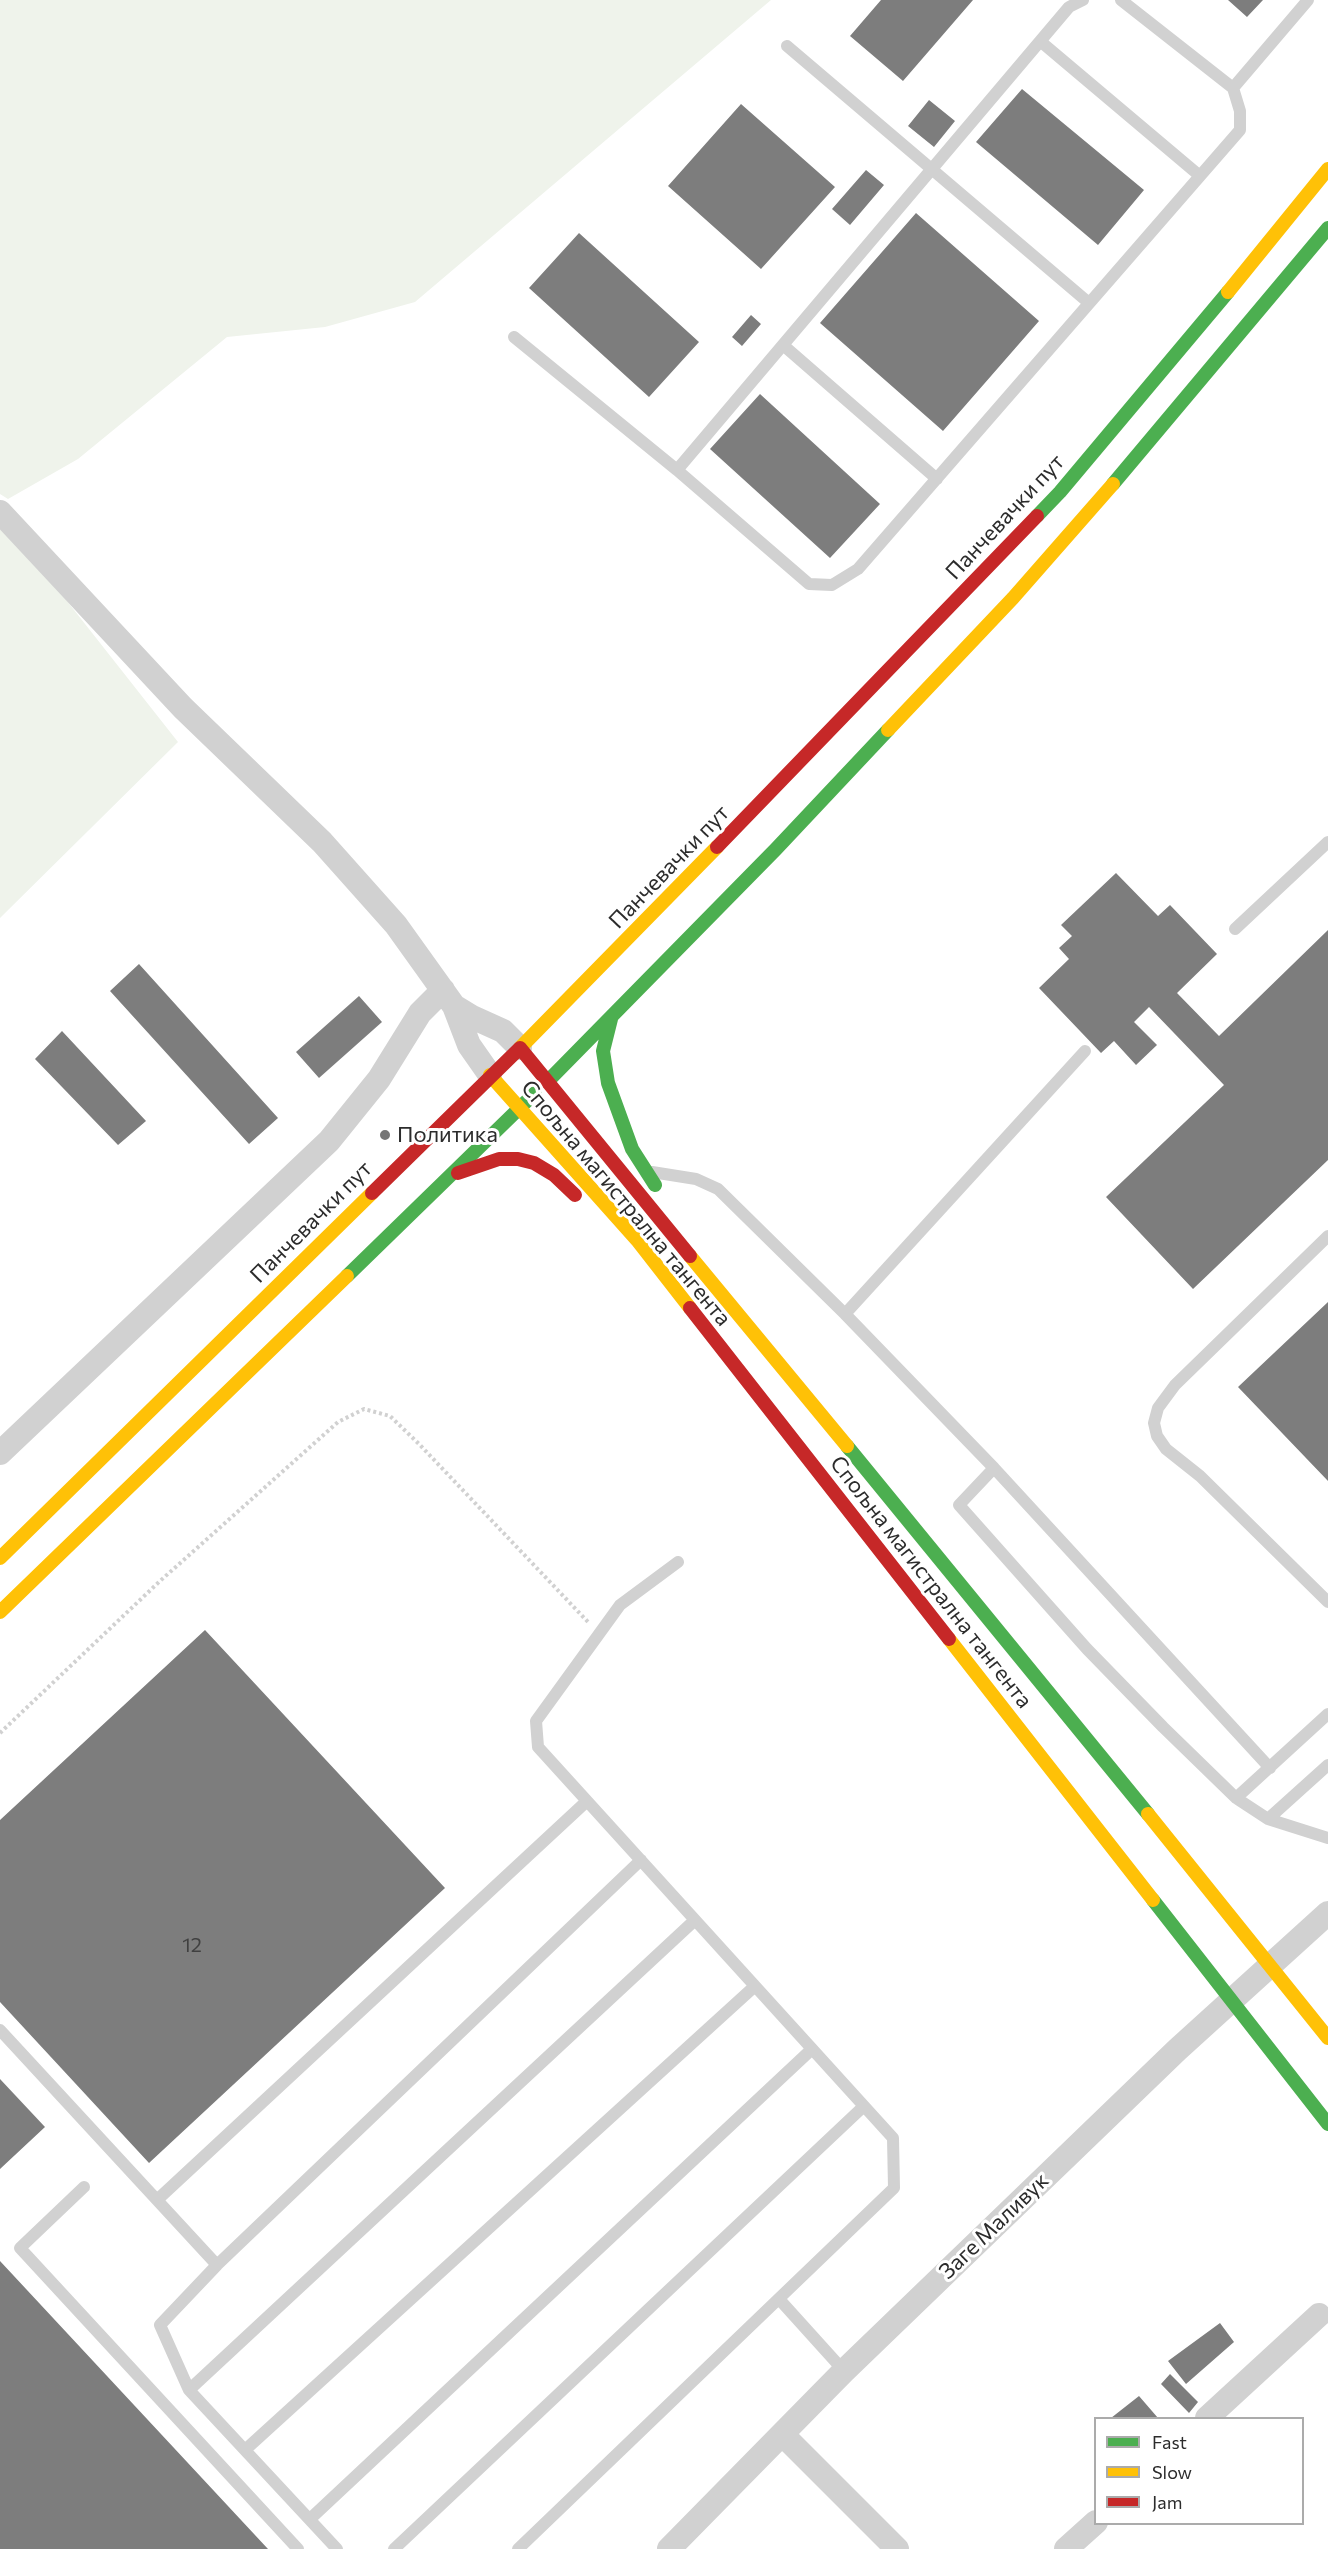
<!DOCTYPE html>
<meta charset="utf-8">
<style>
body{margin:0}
#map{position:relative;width:1328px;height:2549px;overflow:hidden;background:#fff;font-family:Commissioner,sans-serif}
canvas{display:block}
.legend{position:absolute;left:1094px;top:2417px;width:210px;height:108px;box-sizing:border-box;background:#fff;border:2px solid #ababab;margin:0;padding:8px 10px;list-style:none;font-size:18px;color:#2c2c2c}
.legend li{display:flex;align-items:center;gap:12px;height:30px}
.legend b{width:30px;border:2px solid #ababab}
</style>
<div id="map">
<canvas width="1328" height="2549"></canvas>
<ul class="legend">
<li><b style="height:8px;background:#4caf50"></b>Fast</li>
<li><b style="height:8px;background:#ffc107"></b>Slow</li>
<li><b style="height:8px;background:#c62828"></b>Jam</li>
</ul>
</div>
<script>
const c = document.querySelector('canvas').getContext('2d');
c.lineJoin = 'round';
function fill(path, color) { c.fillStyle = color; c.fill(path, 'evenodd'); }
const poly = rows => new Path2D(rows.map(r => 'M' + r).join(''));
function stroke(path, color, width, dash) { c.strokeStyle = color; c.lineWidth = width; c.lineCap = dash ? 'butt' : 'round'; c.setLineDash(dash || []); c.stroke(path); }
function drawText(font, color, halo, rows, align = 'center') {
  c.font = font + ' Commissioner,sans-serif'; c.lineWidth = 6; c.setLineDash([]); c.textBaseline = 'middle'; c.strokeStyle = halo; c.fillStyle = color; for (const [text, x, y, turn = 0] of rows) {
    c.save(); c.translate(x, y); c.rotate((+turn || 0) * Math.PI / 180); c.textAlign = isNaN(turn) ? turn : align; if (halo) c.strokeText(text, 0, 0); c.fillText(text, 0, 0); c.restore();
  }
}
fill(poly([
 [0,0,771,0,415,302,325,327,227,337,78,459,8,499,0,494],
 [0,516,178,742,0,918]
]), '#eff3eb');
fill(poly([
 [881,0,973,0,903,81,850,36],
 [1228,0,1263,0,1247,17],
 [1022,89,1144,190,1098,245,976,142],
 [929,100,955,121,934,147,908,126],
 [741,104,835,187,761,269,668,186],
 [866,170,884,185,850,225,832,209],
 [916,213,1039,321,943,431,820,323],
 [579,233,699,342,649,397,529,288],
 [751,315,761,324,742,346,732,337],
 [760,394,880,504,830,558,710,449],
 [1116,873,1158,916,1170,905,1217,954,1177,993,1219,1036,1328,930,1328,1160,1193,1289,1106,1197,1224,1085,1149,1007,1134,1022,1157,1045,1136,1065,1114,1041,1101,1053,1039,988,1069,959,1059,948,1072,936,1061,925],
 [139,964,278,1118,249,1144,110,991],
 [359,996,382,1022,319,1078,296,1052],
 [62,1031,146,1121,118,1145,35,1059],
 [1328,1302,1328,1481,1238,1387],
 [205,1630,445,1888,149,2163,0,2002,0,1820],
 [0,2079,45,2127,0,2169],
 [0,2261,268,2549,0,2549],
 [1220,2323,1234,2342,1186,2384,1168,2361],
 [1170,2374,1198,2402,1189,2413,1161,2384],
 [1139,2396,1158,2418,1111,2418]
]), '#7d7d7d');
stroke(poly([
 [0,1733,160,1581,338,1422,364,1409,390,1416,419,1444,588,1622]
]), '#d1d1d1', 4, [3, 3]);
stroke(poly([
 [1040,41,1200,176],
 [787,46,1089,303],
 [1233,88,1308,0],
 [514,337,677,470,809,584,832,585,858,569,1240,130,1240,111,1233,88,1121,0],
 [783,345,937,479],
 [677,470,1069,7,1083,0],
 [1235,929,1328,842],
 [652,1172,696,1179,718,1189,845,1314,994,1468,1270,1768],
 [1328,1236,1175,1385,1158,1408,1154,1423,1157,1436,1166,1449,1200,1476,1328,1602],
 [845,1314,1085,1051],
 [994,1468,959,1505,1087,1649,1163,1727,1236,1798,1268,1819,1328,1838],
 [1236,1798,1328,1714],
 [1268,1819,1328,1765],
 [0,2030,217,2265,160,2325,189,2390,337,2549],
 [84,2187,20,2248,298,2549],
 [157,2200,587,1801],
 [217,2265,641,1860],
 [779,2299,844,2371],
 [189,2390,695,1920],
 [245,2450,755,1986],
 [310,2519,812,2049],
 [394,2549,864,2106],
 [518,2549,894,2188,893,2138,538,1747,536,1721,620,1605,678,1562]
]), '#d1d1d1', 12);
stroke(poly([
 [0,512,183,708,322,842,396,925,454,1006,469,1045,490,1075],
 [454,1006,472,1017,503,1031,520,1048],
 [0,1453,329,1141,379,1079,420,1013,443,990],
 [1207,2418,1319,2315],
 [782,2434,897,2549],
 [669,2549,844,2371,1177,2050,1328,1913],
 [1066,2549,1096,2522]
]), '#d1d1d1', 24);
stroke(poly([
 [1113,484,1328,228],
 [1037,516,1060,492,1228,292],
 [611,1019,603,1051,608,1083,632,1149,655,1185],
 [548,1081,776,849,888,730],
 [347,1276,535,1093],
 [847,1446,1148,1814],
 [1153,1900,1328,2124]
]), '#4caf50', 14);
stroke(poly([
 [1228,292,1328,169],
 [888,730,1013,598,1113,484],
 [520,1048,717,847],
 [490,1075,637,1240,690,1308],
 [690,1256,847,1446],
 [0,1558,372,1193],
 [0,1612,347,1276],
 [949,1639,1153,1900],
 [1148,1814,1328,2038]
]), '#ffc107', 14);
stroke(poly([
 [717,847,1037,516],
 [458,1173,499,1159,518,1159,534,1163,554,1175,575,1195],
 [372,1193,520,1048,690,1256],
 [690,1308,949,1639]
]), '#c62828', 14);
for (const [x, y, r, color] of [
 [385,1135,6,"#767676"]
]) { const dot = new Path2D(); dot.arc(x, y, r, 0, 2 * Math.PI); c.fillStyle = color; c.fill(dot); stroke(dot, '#fff', 2); }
drawText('20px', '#404040', null, [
 ["12",192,1945]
]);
drawText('22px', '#2c2c2c', '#fff', [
 ["Панчевачки пут",1005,517,-47],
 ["Панчевачки пут",669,867,-46],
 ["Спољна магистрална тангента",626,1203,50],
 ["Панчевачки пут",311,1222,-45],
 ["Спољна магистрална тангента",931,1582,52],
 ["Заге Маливук",994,2226,-44]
]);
drawText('22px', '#2c2c2c', '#fff', [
 ["Политика",397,1135]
], 'left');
</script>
